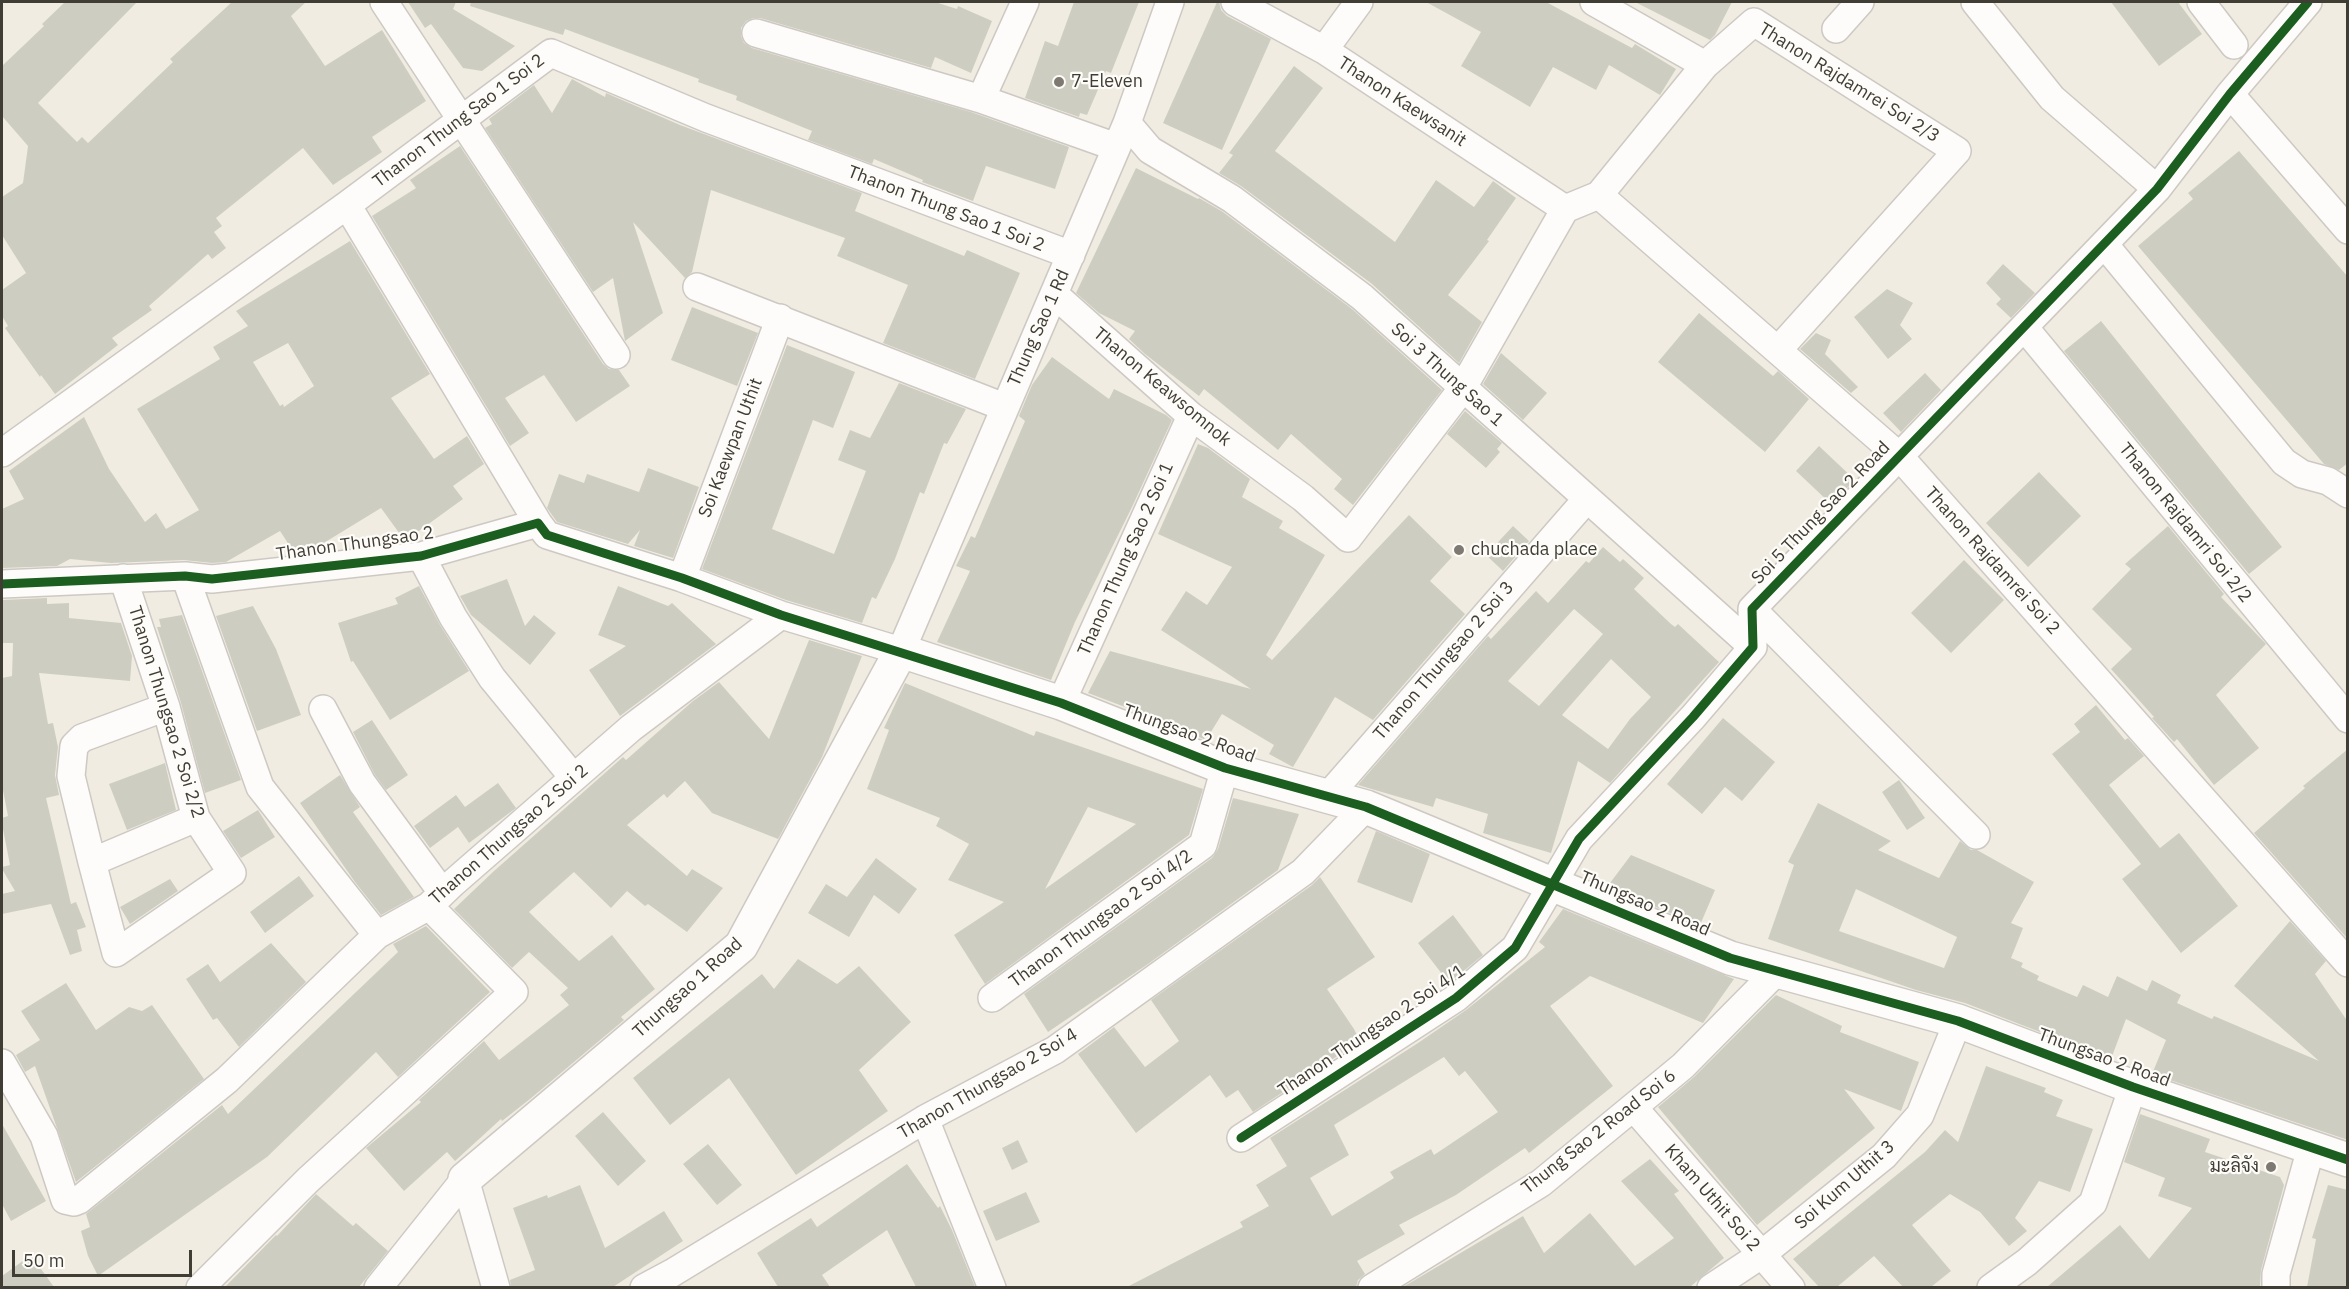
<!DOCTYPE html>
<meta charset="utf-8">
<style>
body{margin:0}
#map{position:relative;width:2349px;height:1289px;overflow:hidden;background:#f0ece2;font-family:"IBM Plex Sans",sans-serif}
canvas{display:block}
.frame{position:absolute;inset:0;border:3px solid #403d35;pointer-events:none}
.scale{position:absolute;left:12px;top:1250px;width:180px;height:27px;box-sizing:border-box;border:3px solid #403d35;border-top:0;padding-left:8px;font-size:18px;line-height:21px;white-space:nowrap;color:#403d35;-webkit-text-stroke:4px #fefcf8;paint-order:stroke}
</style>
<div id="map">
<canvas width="2349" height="1289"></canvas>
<div class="frame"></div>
<div class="scale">50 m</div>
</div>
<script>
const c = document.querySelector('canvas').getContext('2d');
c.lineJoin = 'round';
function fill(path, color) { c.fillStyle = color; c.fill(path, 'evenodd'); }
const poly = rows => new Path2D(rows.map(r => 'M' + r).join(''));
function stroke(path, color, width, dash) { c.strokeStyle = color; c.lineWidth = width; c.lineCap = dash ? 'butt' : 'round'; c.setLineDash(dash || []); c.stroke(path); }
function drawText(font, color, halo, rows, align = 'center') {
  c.font = font + ' "IBM Plex Sans",Sarabun,sans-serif'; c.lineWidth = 4.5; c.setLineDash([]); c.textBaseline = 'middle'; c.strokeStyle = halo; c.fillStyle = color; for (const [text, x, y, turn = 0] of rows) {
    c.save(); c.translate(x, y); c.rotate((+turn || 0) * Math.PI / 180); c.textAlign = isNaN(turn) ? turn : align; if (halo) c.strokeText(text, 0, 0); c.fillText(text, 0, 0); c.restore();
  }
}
fill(poly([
 [65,2,137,2,38,103,77,142,82,137,88,143,173,62,170,59,232,2,306,2,291,16,325,66,382,30,426,101,372,137,382,152,333,185,303,148,216,218,222,226,214,232,226,248,212,259,208,254,149,306,152,310,112,338,118,345,55,394,41,375,40,377,5,328,8,326,2,316,2,290,26,273,2,235,2,197,23,183,28,146,2,116,2,66,44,26,42,24],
 [408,2,456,2,453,9,515,46,482,71,463,68,431,24,425,28],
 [471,2,935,2,957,9,958,6,992,21,971,73,935,57,931,68,760,18,753,18,746,21,741,28,741,36,744,43,752,48,971,112,1069,147,1055,189,986,166,973,201,922,182,923,180,874,159,872,164,808,140,812,131,736,100,737,96,698,82,699,79,565,29,563,35,470,6],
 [1074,2,1139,2,1111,73,1106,71,1087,115,1080,113,1079,117,1025,98,1045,41,1058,46],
 [1217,2,1219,2,1221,10,1227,16,1271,39,1222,150,1163,123],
 [1426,2,1546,2,1632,48,1635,44,1676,69,1660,95,1609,65,1596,90,1553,67,1530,107,1461,66,1481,32],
 [1635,2,1732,2,1715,35,1710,40],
 [2111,2,2178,2,2202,34,2159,66],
 [1294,66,1323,88,1275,151,1395,242,1436,180,1474,207,1493,181,1516,198,1487,240,1489,241,1448,295,1482,322,1459,363,1372,284,1241,186,1219,173,1233,155,1229,153],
 [572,79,605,97,606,93,680,125,862,193,855,211,964,256,967,250,1020,273,975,379,883,343,908,285,837,256,845,238,711,190,692,272,685,278,633,222,663,313,625,341,613,278,593,292,485,128,492,124,489,119,534,85,552,113],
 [460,146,603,364,609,369,619,370,630,386,576,422,544,375,505,398,529,433,510,446,372,216,416,188,410,180],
 [2239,151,2348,277,2348,463,2339,470,2324,464,2138,246,2193,199,2188,193],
 [1136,168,1198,199,1199,198,1223,212,1352,309,1442,390,1353,505,1334,489,1342,479,1291,434,1278,450,1204,389,1199,396,1145,354,1129,339,1135,331,1099,313,1076,293],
 [350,241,430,374,391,398,434,459,467,436,484,464,453,486,463,499,405,541,381,508,309,552,295,554,280,531,226,562,212,563,184,560,111,563,70,559,57,566,2,568,2,509,24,499,9,471,84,417,109,469,145,522,156,513,166,529,199,510,137,409,220,359,213,347,248,326,236,311],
 [288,343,314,386,284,407,283,404,280,406,253,362],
 [2003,264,2035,293,2011,318,1996,304,2001,299,1986,283],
 [1887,289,1913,303,1900,325,1912,339,1888,359,1854,317],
 [692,307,758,333,737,386,671,360],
 [1699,313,1773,376,1778,371,1809,399,1765,452,1658,362],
 [2101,321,2282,547,2249,574,2064,351],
 [1816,333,1831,340,1825,354,1858,387,1851,393,1800,349],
 [787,345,855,372,833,428,813,420,772,529,834,554,866,471,838,460,850,430,870,438,899,383,966,409,947,444,944,443,924,494,920,492,895,559,876,599,872,597,862,623,786,600,702,569],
 [1501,353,1547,393,1523,420,1483,384],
 [1052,357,1109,399,1114,389,1166,415,1172,420,1132,507,1075,622,1051,680,937,642,970,571,956,566,971,536,975,538,1025,421,1019,416,1032,385],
 [1925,373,1941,390,1901,432,1883,413],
 [1465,411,1502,443,1497,449,1500,452,1486,468,1447,434],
 [1198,444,1208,448,1250,479,1242,497,1283,521,1279,528,1325,555,1266,655,1272,660,1409,515,1452,557,1430,581,1465,614,1373,720,1335,697,1293,767,1269,754,1274,745,1222,714,1206,740,1162,721,1088,693,1110,651,1251,689,1161,630,1186,591,1207,605,1232,567,1158,534],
 [1819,446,1855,480,1831,504,1796,471],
 [648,468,699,487,673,558,634,546,640,530,628,544,557,522,547,508,559,474,584,483,587,474,639,492],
 [2039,472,2081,516,2028,567,1986,523],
 [1513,526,1529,541,1503,571,1486,555],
 [2168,526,2224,594,2221,597,2266,644,2216,695,2259,748,2214,785,2177,739,2174,742,2152,718,2154,717,2111,669,2132,649,2092,609,2131,569,2125,564],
 [1603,547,1620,562,1623,559,1644,578,1634,589,1671,624,1675,627,1678,624,1719,662,1610,783,1578,761,1551,853,1483,833,1488,814,1436,798,1433,807,1358,785,1488,636,1491,639,1536,591,1548,603,1586,561,1589,563],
 [1574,609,1603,634,1539,706,1508,681],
 [1611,659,1651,697,1630,719,1608,749,1562,715],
 [1964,560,2004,600,1951,653,1911,613],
 [507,579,525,626,534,615,556,633,530,665,471,615,460,596],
 [419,586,440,625,469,671,390,720,353,661,351,662,338,623,398,604,395,598],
 [618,586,668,606,672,603,716,644,620,716,589,670,626,646,598,635],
 [47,598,47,604,69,603,69,618,121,623,132,656,130,681,39,673,48,724,53,723,58,747,55,775,59,795,46,798,71,904,76,902,86,927,77,930,82,951,70,955,51,904,2,914,2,894,15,891,2,869,2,867,10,865,2,824,2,818,8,816,2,785,2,678,12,676,13,643,2,643,2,600],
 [253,606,276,649,301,715,257,731,216,616],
 [182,615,241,780,205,793,181,703,157,627,161,627,159,619],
 [809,640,862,656,822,757,778,839,712,813,685,781,667,798,664,794,627,825,687,876,692,869,723,888,687,932,648,904,645,906,627,891,611,908,574,872,529,912,579,961,612,935,655,989,621,1017,624,1020,530,1099,502,1121,501,1119,455,1161,447,1152,404,1191,366,1148,421,1102,419,1100,484,1041,499,1060,569,1005,560,995,568,988,529,952,512,968,454,909,494,871,623,757,626,760,693,701,719,682,769,739],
 [905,683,1034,736,1036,731,1203,789,1189,835,985,984,954,935,1004,902,948,880,969,844,936,826,940,818,867,789,889,730,884,728],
 [1088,807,1136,824,1045,889],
 [2096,705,2125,740,2128,738,2144,756,2109,785,2160,848,2179,833,2238,906,2181,953,2122,879,2141,864,2052,754,2080,732,2074,724],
 [1723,718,1775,762,1742,801,1725,787,1702,814,1667,784],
 [372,720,408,775,386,790,375,775,353,732],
 [2348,749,2348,936,2346,937,2254,833,2305,788,2303,786],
 [165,763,176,810,127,830,109,784],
 [340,775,360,807,353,812,414,897,381,915,355,882,300,803],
 [1899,780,1925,818,1907,830,1882,792],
 [498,783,516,808,469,843,458,827,430,848,414,826,456,795,465,807],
 [1233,798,1299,814,1278,870,1148,964,1048,1032,1024,994,1212,858,1218,849],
 [1818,803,1891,841,1878,850,1939,878,1960,841,1971,850,1977,850,2034,882,2011,923,2023,928,2011,958,2023,963,2021,967,2039,976,2037,980,2077,997,2083,985,2108,997,2117,976,2147,991,2152,980,2181,995,2177,1003,2212,1019,2214,1016,2319,1061,2234,986,2290,921,2326,961,2315,974,2348,1022,2348,1140,2152,1074,2166,1040,2126,1019,2111,1059,2041,1028,2040,1032,1965,1003,1916,990,1768,939,1794,865,1788,862],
 [1856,889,1957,937,1944,968,1839,931],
 [258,810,275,837,241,858,223,831],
 [1376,831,1430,854,1412,903,1357,882],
 [1631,855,1715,890,1700,925,1607,887],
 [876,858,917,889,899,914,874,895,849,937,808,913,826,884,847,897],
 [299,876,314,896,265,933,250,912],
 [1320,877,1375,957,1327,989,1354,1029,1360,1041,1253,1112,1238,1090,1226,1098,1210,1075,1136,1133,1078,1054,1114,1027,1145,1067,1179,1041,1151,1000,1312,885],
 [170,879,178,891,130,924,120,907],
 [1563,909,1734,979,1703,1023,1590,976,1550,1006,1613,1086,1529,1153,1525,1148,1456,1195,1399,1225,1405,1234,1357,1261,1365,1274,1358,1280,1356,1287,1127,1287,1243,1227,1240,1222,1269,1206,1256,1185,1287,1166,1270,1138,1418,1043,1466,1010,1545,947,1539,942],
 [1444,1057,1459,1076,1465,1071,1498,1112,1434,1155,1431,1149,1390,1172,1394,1178,1332,1216,1310,1178,1349,1155,1334,1125],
 [1453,915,1483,955,1449,983,1418,943],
 [426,926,490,992,398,1077,376,1052,267,1157,98,1276,88,1256,81,1231,90,1227,86,1214,222,1105,228,1114,398,952,393,944],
 [271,943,306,982,239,1047,217,1018,213,1020,186,979,208,964,220,982],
 [798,959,837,984,859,966,911,1022,859,1070,888,1111,796,1175,729,1078,670,1125,633,1078,762,974,774,989],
 [66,983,96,1030,129,1007,142,1011,152,1005,204,1079,76,1182,35,1066,25,1072,16,1055,40,1040,21,1011],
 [1776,995,1842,1026,1840,1032,1919,1062,1901,1111,1844,1089,1875,1128,1757,1225,1658,1107,1694,1077],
 [1986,1066,2046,1088,2044,1092,2063,1100,2056,1116,2093,1129,2070,1192,2039,1181,2015,1218,2027,1231,2009,1246,1980,1212,1950,1194,1912,1225,1951,1271,1931,1287,1903,1287,1874,1256,1837,1287,1819,1287,1793,1259,1925,1152,1945,1130,1958,1142],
 [603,1112,646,1161,618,1186,575,1136],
 [2140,1114,2210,1139,2205,1152,2280,1177,2284,1185,2261,1270,2260,1287,2047,1287,2120,1225,2149,1259,2192,1208,2158,1196,2165,1178,2124,1162],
 [2,1124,46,1201,11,1221,2,1204],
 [1018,1140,1028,1162,1012,1170,1002,1148],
 [708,1144,742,1185,717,1205,683,1164],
 [1650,1159,1679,1191,1674,1194,1724,1258,1690,1287,1403,1287,1523,1216,1544,1253,1590,1213,1635,1266,1674,1238,1621,1181],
 [907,1164,938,1208,940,1206,952,1230,975,1287,916,1287,887,1230,822,1275,830,1287,778,1287,757,1253,811,1218,817,1227],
 [580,1185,605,1248,664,1211,683,1241,613,1287,511,1287,510,1280,535,1270,513,1208,547,1195,548,1198],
 [2328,1185,2348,1190,2348,1287,2307,1287,2316,1239,2312,1238],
 [1026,1192,1040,1222,996,1241,983,1211],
 [316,1194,353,1226,356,1223,388,1251,359,1287,225,1287,276,1235,277,1236],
 [31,1255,54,1287,2,1287,2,1276]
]), '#cdcec1');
const minor = poly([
 [384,2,616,355],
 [1235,2,1324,50,1565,209],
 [1594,2,1705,65],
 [1975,2,2052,98,2157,189],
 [2201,2,2234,45],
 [1836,29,1860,2],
 [756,33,981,99,1116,147],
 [1324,50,1359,2],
 [2230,94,2348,230],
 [981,99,1025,2],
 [1127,123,1150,150,1232,199,1362,297,1753,647],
 [1599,195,1899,456,2348,963],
 [347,205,538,523],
 [2104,244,2284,462,2302,474,2328,481,2348,494],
 [697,287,1004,407],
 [1054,294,1191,416,1303,498,1348,538,1462,389,1565,209,1599,195,1705,65,1754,22,1957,151,1778,350],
 [2024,327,2348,719],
 [2,453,347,205,551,53,706,118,1071,255],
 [421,556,453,617,492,678,573,777],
 [185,576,260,787,377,935],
 [123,578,166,707,196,818,232,873,116,953,92,862,196,818],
 [682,578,780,318],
 [2,584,185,576,212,579,421,556,538,523,547,535,682,578,781,615,901,651,1127,123,1170,2],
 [1752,609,1976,835],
 [1061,703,1191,416],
 [323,709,362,783,442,892],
 [1327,797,1586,500],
 [92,862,71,776,74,746,82,738,166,707],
 [992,998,1203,845,1225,768],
 [2,1063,44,1136,65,1200,74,1202,79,1200,227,1080,377,935,429,906,453,883,631,728,781,615],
 [1634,1108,1791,1288],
 [925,1119,992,1288],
 [1241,1138,1456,998,1515,948,1579,839,1693,717,1753,647,1752,609,2157,189,2230,94,2308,2],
 [465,1179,496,1288],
 [200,1288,308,1180,514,992,429,906],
 [378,1288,465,1179],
 [644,1288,672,1273,925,1119,1055,1050,1303,872,1366,807],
 [1372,1288,1541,1183,1683,1066,1777,971],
 [1711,1288,1761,1255,1884,1156,1920,1115,1958,1021],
 [1991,1288,2027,1262,2093,1203,2133,1087],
 [2276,1288,2276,1274,2311,1148]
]);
const tertiary = poly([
 [465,1179,741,946,901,651,1061,703,1225,768,1366,807,1730,958,1958,1021,2133,1087,2348,1160]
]);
stroke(minor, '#cdc9c2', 30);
stroke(tertiary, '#cdc9c2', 36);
stroke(minor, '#fdfcfb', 27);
stroke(tertiary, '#fdfcfb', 33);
stroke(poly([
 [2,584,185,576,212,579,421,556,538,523,547,535,682,578,781,615,1061,703,1225,768,1366,807,1730,958,1958,1021,2133,1087,2348,1160],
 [1241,1138,1456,998,1515,948,1579,839,1693,717,1753,647,1752,609,2157,189,2230,94,2308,2]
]), '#1b5e20', 9);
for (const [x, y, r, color] of [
 [1059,82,6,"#7e7a72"],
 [1459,550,6,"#7e7a72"],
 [2271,1167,6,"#7e7a72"]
]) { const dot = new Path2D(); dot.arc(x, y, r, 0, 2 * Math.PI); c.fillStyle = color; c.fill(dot); stroke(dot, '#fefcf8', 2); }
drawText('18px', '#403d35', '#fefcf8', [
 ["7-Eleven",1071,82],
 ["chuchada place",1471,550],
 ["มะลิจัง",2259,1167,"right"]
], 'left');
drawText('18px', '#403d35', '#fefcf8', [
 ["Thanon Rajdamrei Soi 2/3",1849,83,32],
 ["Thanon Kaewsanit",1402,102,33],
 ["Thanon Thung Sao 1 Soi 2",459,121,-37],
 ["Thanon Thung Sao 1 Soi 2",946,209,21],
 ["Thung Sao 1 Rd",1039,328,-66],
 ["Soi 3 Thung Sao 1",1447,375,42],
 ["Thanon Keawsomnok",1162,387,40],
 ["Soi Kaewpan Uthit",731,448,-69],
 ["Soi 5 Thung Sao 2 Road",1821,513,-46],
 ["Thanon Rajdamri Soi 2/2",2185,523,51],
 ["Thanon Thungsao 2",355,544,-8],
 ["Thanon Thung Sao 2 Soi 1",1126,559,-66],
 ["Thanon Rajdamrei Soi 2",1992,561,48],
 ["Thanon Thungsao 2 Soi 3",1444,661,-49],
 ["Thanon Thungsao 2 Soi 2/2",166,712,73],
 ["Thungsao 2 Road",1189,734,20],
 ["Thanon Thungsao 2 Soi 2",509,835,-41],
 ["Thungsao 2 Road",1645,904,23],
 ["Thanon Thungsao 2 Soi 4/2",1101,919,-36],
 ["Thungsao 1 Road",688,988,-42],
 ["Thanon Thungsao 2 Soi 4/1",1372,1031,-34],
 ["Thungsao 2 Road",2104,1058,20],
 ["Thanon Thungsao 2 Soi 4",988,1084,-30],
 ["Thung Sao 2 Road Soi 6",1599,1132,-38],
 ["Soi Kum Uthit 3",1845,1185,-41],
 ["Kham Uthit Soi 2",1712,1198,49]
]);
</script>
